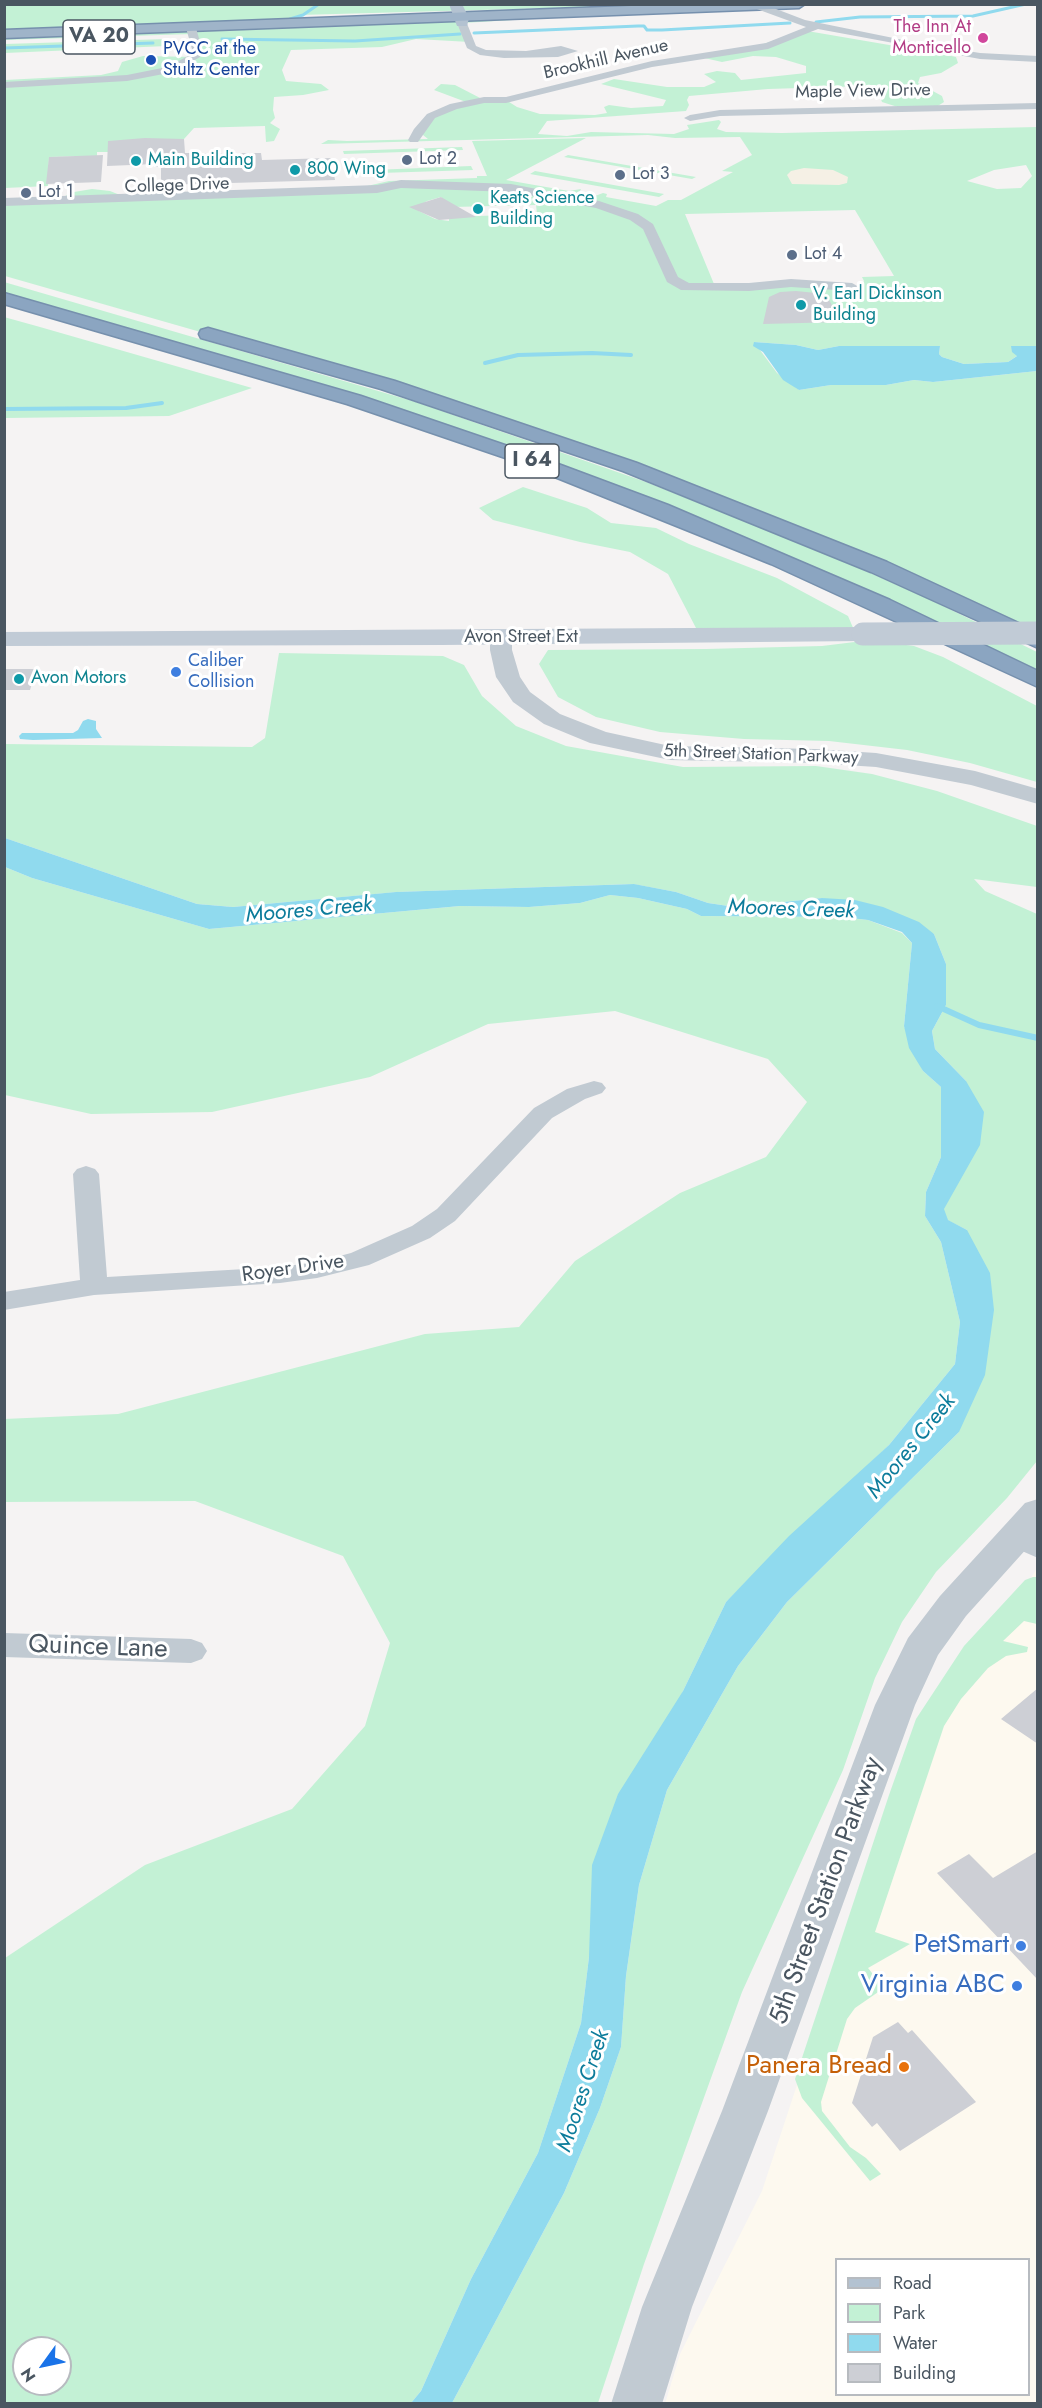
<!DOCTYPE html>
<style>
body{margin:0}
#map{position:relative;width:1042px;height:2408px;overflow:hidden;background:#f5f3f3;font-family:Jost,sans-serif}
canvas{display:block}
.frame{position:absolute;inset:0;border:6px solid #4a5661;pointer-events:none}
.legend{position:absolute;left:835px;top:2258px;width:195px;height:138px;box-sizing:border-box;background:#fff;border:2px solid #b7bbc0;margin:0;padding:8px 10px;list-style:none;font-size:18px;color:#4a5661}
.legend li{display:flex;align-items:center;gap:12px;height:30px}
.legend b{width:30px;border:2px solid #b7bbc0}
.north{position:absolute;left:12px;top:2336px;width:60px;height:60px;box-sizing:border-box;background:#fff;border:2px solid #b7bbc0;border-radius:50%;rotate:237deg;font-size:16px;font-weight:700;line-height:24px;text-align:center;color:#4a5661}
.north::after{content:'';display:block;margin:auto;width:21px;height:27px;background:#1a73e8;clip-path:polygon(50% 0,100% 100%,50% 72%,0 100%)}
</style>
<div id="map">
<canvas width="1042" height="2408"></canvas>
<div class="frame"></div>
<ul class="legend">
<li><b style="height:8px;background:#b3c2d1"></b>Road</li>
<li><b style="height:16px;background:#c3f1d5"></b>Park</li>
<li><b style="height:16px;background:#90daee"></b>Water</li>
<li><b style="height:16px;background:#cdcfd5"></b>Building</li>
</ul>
<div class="north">N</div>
</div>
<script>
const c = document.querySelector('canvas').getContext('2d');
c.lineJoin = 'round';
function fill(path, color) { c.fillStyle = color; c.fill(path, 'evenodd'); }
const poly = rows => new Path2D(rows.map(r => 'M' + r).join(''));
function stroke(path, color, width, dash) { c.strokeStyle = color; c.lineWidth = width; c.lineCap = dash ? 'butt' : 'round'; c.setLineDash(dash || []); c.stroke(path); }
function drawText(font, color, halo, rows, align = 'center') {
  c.font = font + ' Jost,sans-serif'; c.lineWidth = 6; c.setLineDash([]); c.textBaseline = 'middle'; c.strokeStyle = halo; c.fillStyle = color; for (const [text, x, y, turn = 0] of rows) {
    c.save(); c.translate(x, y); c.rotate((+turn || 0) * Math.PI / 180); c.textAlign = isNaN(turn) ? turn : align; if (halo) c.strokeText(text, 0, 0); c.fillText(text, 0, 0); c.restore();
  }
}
fill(poly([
 [1037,1568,1037,2403,665,2404,680,2354,762,2191,885,1818],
 [836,2260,1028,2260,1028,2394,836,2394]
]), '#fdf9ef');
fill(poly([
 [4,5,659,5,300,15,282,21,5,29],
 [679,10,463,23,470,42,416,39,382,47,291,50,282,70,286,81,321,84,329,90,303,95,274,97,273,110,275,118,270,123,280,129,274,141,266,142,265,126,194,128,184,139,117,152,97,152,97,158,88,156,49,157,48,186,5,188,5,80,101,75,118,71,122,62,143,56,195,57,192,34,5,40,4,34],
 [800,32,813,32,942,54,956,57,958,63,941,73,920,77,918,83,942,96,944,102,933,109,904,109,882,102,879,94,865,86,768,89,689,96,687,100,689,105,686,111,547,121,538,134,567,136,591,132,674,134,689,129,687,125,719,120,721,122,717,129,726,132,782,133,1037,127,1037,346,1030,347,1008,362,964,364,942,357,939,354,940,346,839,346,818,350,796,345,754,342,777,373,799,390,831,385,886,385,914,380,933,382,1037,371,1037,641,630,467,232,341,5,276,4,202,63,197,74,192,92,189,110,191,120,195,367,186,389,181,477,178,477,176,487,176,472,141,586,138,506,180,569,191,581,189,579,193,595,196,603,193,607,194,606,197,656,206,668,200,681,200,733,172,722,171,752,155,740,137,675,138,648,135,321,144,328,140,347,141,428,139,418,131,423,123,466,102,434,90,441,84,455,85,484,100,506,100,517,107,540,114,595,115,607,113,604,107,609,105,631,108,663,106,666,100,601,84,614,79,667,87,704,87,716,82,704,74,717,71,735,73,741,80,806,73,806,66,776,57,753,56,722,62,700,57,742,51],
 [1026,165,1032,176,1021,188,997,189,967,181,994,170],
 [441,197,452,207,536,205,537,214,449,217,449,221,435,219,419,211,422,204,427,201],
 [855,210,894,276,862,277,864,281,858,288,714,284,685,214],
 [167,39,167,46,5,53,5,44],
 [462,147,463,150,344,154,343,151],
 [568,155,696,177,692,179,564,157],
 [471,166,473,170,349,174,348,171],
 [535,171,664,194,659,197,530,174],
 [4,282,416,402,646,482,825,553,929,599,1037,652,1037,676,591,480,5,296],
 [4,317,40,327,252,388,169,416,5,418],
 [523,487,587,508,611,523,656,528,689,544,777,578,848,616,854,630,696,628,668,574,630,552,580,542,493,520,479,508],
 [871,640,914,646,943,657,1037,706,1037,782,970,763,907,750,829,741,744,739,660,732,596,717,558,697,539,664,548,650,706,649,822,646],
 [279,653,443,656,464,665,482,696,516,726,566,746,683,767,816,766,872,774,937,791,1037,826,1037,887,974,879,985,891,1037,914,1037,1461,1007,1498,936,1572,902,1622,875,1678,843,1770,742,1992,644,2264,598,2403,452,2403,564,2193,600,2108,621,2047,626,1976,639,1885,667,1790,738,1666,787,1602,959,1432,967,1230,947,1220,943,1209,952,1193,966,1081,935,1049,932,1031,946,1005,946,964,934,934,822,898,735,907,708,903,676,892,633,884,397,892,233,907,197,904,5,838,5,744,252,747,265,738],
 [5,867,32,878,209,929,460,906,529,907,580,903,610,895,638,898,687,909,701,916,841,917,868,920,902,933,912,943,904,1026,923,1071,941,1087,941,1157,926,1192,925,1216,941,1242,960,1322,955,1364,889,1445,726,1602,683,1691,589,1957,581,2023,538,2153,471,2279,421,2391,411,2403,5,2403,5,1958,145,1865,292,1809,365,1726,390,1643,343,1556,195,1501,5,1502,4,1419,118,1414,425,1334,519,1327,575,1261,680,1193,766,1157,807,1102,768,1059,615,1011,488,1024,370,1077,212,1112,91,1114,5,1095],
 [24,2348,60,2348,60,2384,24,2384],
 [1033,1577,1037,1577,1037,1624,1024,1621,1003,1641,1028,1647,1027,1652,1006,1656,988,1668,961,1699,944,1726,875,1932,910,1944,868,1968,884,1988,855,2008,847,2019,821,2102,822,2111,850,2147,866,2158,881,2174,870,2181,802,2098,795,2079,889,1795,916,1719,964,1646,1025,1580]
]), '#c3f1d5');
fill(poly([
 [804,168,833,170,848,177,847,183,839,185,792,184,787,175,791,171]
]), '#f5f0e5');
fill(poly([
 [754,342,796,345,818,350,839,346,940,346,939,354,942,357,964,364,1008,362,1017,356,1012,352,1011,346,1037,346,1037,371,933,382,914,380,886,385,831,385,799,390,783,380,763,352,753,346],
 [88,719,96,721,96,729,102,738,33,740,20,739,19,736,22,733,73,733,78,730,83,721],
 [5,838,197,904,233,907,396,892,634,884,676,892,708,903,735,907,822,898,855,900,883,907,919,922,934,934,946,964,946,1005,932,1031,935,1049,966,1081,984,1112,980,1145,944,1209,948,1220,967,1230,990,1273,994,1310,985,1375,959,1432,787,1602,738,1666,667,1790,639,1885,626,1976,621,2047,600,2108,564,2193,452,2403,411,2403,421,2391,471,2279,538,2153,581,2023,589,1957,592,1865,618,1794,683,1691,726,1602,789,1536,889,1445,955,1364,960,1322,941,1242,925,1216,926,1192,941,1157,941,1087,923,1071,909,1048,904,1026,912,943,902,932,868,920,841,917,701,916,687,909,638,898,610,895,580,903,529,907,460,906,209,929,32,878,5,867]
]), '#90daee');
stroke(poly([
 [291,22,290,19,303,15,319,4],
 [816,22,860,17,973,16,1026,4],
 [474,33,638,26,644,26,647,30,662,30,790,23],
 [222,39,355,41,460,34],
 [4,48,153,43]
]), '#90daee', 3);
stroke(poly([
 [485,363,518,355,592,353,631,355],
 [4,409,126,408,162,403]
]), '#90daee', 4);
stroke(poly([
 [937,1006,979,1025,1038,1038]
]), '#90daee', 6);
fill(poly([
 [145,138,184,139,185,153,261,153,262,160,331,158,335,180,161,185,161,167,155,167,155,164,107,166,108,141],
 [103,155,101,182,46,184,49,157],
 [441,197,476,217,439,220,409,207],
 [796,291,816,293,828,298,841,322,763,324,769,297,780,292],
 [4,669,36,669,30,690,4,690],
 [1038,1688,1038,1744,1001,1719],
 [1038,1851,1038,1980,937,1873,969,1854,993,1878],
 [898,2022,908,2033,912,2030,976,2102,900,2151,877,2123,872,2127,852,2103,873,2037]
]), '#cdcfd5');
const trunk = poly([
 [683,4,805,4,799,8,4,38,4,30,683,4]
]);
const motorway = poly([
 [4,293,361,396,534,455,668,505,890,600,1038,671,1038,687,771,564,520,463,347,404,4,304,4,293],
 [208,328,395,381,637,463,887,562,1038,632,1038,648,871,572,623,471,381,389,201,338,199,334,201,330,208,328]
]);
stroke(trunk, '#7690ad', 3);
stroke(motorway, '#7690ad', 3);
fill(poly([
 [754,4,763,4,805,20,918,43,980,53,1038,56,1038,62,980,59,818,29,768,49,652,67,506,103,484,103,457,109,435,118,418,142,410,142,408,140,414,129,427,114,450,104,484,97,506,97,652,61,766,43,806,27,754,8,754,4],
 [458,21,466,21,476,46,486,50,526,51,561,46,578,51,558,57,504,58,480,55,467,48,457,23,458,21],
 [191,25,196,28,202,49,200,57,174,72,127,81,4,88,4,82,127,75,167,67,190,55,192,49,186,28,191,25],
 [1038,103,1038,109,720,116,690,121,684,118,690,115,720,110,1038,103],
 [401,180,511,184,599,201,638,214,653,224,678,277,689,283,749,283,791,279,852,283,859,287,852,291,791,287,749,291,681,290,667,282,643,229,630,220,596,208,511,192,401,188,377,193,4,206,4,198,377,185,401,180],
 [594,1081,602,1083,606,1088,602,1093,585,1099,552,1118,455,1221,430,1238,369,1265,317,1278,280,1283,94,1295,4,1310,4,1292,80,1280,73,1174,77,1169,86,1166,95,1169,99,1174,107,1277,280,1267,317,1262,351,1253,412,1226,437,1209,534,1108,567,1089,594,1081],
 [1017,1525,1038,1534,1038,1558,1006,1544,1002,1536,1006,1528,1017,1525],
 [4,1633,191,1639,202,1643,207,1651,202,1659,191,1663,4,1657,4,1633]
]), '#c1cad2');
fill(poly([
 [501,631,509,633,512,638,512,650,520,677,530,692,560,714,606,732,670,746,815,749,876,753,975,771,1038,789,1038,804,971,785,876,767,815,763,670,760,590,743,544,724,513,702,496,677,490,650,490,638,493,633,501,631],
 [1038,1499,1038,1536,966,1616,938,1655,915,1705,768,2111,692,2307,662,2404,611,2404,642,2307,722,2111,875,1705,908,1638,940,1596,1025,1503,1038,1499]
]), '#c1cad2');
fill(poly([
 [863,627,871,629,875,634,871,639,863,641,442,645,4,646,4,632,863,627]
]), '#c1cbd6');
fill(poly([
 [449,4,462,4,469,18,467,26,457,26,449,4]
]), '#b3c2d1');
fill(trunk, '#9fb4c9');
fill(motorway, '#8ba5c1');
stroke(poly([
 [863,634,1038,633]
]), '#c1cbd6', 23);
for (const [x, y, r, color] of [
 [983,38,6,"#d1479c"],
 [151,60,6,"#1a4fb4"],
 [407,160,6,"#5c6f8a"],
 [136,161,6,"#0f9aa8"],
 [295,170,6,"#0f9aa8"],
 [620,175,6,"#5c6f8a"],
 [26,193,6,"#5c6f8a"],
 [478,209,6,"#0f9aa8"],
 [792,255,6,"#5c6f8a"],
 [801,305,6,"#0f9aa8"],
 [176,672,6,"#3f7fe0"],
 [19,679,6,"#0f9aa8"],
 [1021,1946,6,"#3f7fe0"],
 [1017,1986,6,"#3f7fe0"],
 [904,2067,6,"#e8710a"]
]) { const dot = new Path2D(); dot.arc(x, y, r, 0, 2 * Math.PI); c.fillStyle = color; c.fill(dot); stroke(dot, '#fff', 2); }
drawText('18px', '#b23c85', '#fff', [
 ["The Inn At",971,28],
 ["Monticello",971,49]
], 'right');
drawText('18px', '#164399', '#fff', [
 ["PVCC at the",163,50],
 ["Stultz Center",163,71]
], 'left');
drawText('18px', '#4a5661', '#fff', [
 ["Brookhill Avenue",606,60,-13],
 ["Maple View Drive",863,92,-1],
 ["College Drive",177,186,-2],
 ["Avon Street Ext",521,638],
 ["5th Street Station Parkway",761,755,2]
]);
drawText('18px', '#4e5e75', '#fff', [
 ["Lot 2",419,160],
 ["Lot 3",632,175],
 ["Lot 1",38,193],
 ["Lot 4",804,255]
], 'left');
drawText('18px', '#0d838f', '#fff', [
 ["Main Building",148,161],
 ["800 Wing",307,170],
 ["Keats Science",490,199],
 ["Building",490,220],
 ["V. Earl Dickinson",813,295],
 ["Building",813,316],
 ["Avon Motors",31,679]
], 'left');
drawText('18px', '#366cbe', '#fff', [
 ["Caliber",188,662],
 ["Collision",188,683]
], 'left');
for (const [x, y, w] of [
 [99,37,72],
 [532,461,54]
]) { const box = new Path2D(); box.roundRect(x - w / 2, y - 17, w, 34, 4.5); c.fillStyle = '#fff'; c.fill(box); stroke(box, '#4a5661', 1.5); }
drawText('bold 20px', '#4a5661', null, [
 ["VA 20",99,37],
 ["I 64",532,461]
]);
drawText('21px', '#4a5661', '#fff', [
 ["Royer Drive",293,1269,-8]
]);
drawText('italic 22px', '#0c7c9b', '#fff', [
 ["Moores Creek",791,910,2],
 ["Moores Creek",309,911,-5],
 ["Moores Creek",912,1447,-51],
 ["Moores Creek",584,2091,-72]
]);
drawText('26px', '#4a5661', '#fff', [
 ["Quince Lane",98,1648,2],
 ["5th Street Station Parkway",827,1891,-70]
]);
drawText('26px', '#366cbe', '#fff', [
 ["PetSmart",1009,1946],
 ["Virginia ABC",1005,1986]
], 'right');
drawText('26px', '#c56008', '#fff', [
 ["Panera Bread",892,2067]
], 'right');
</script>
